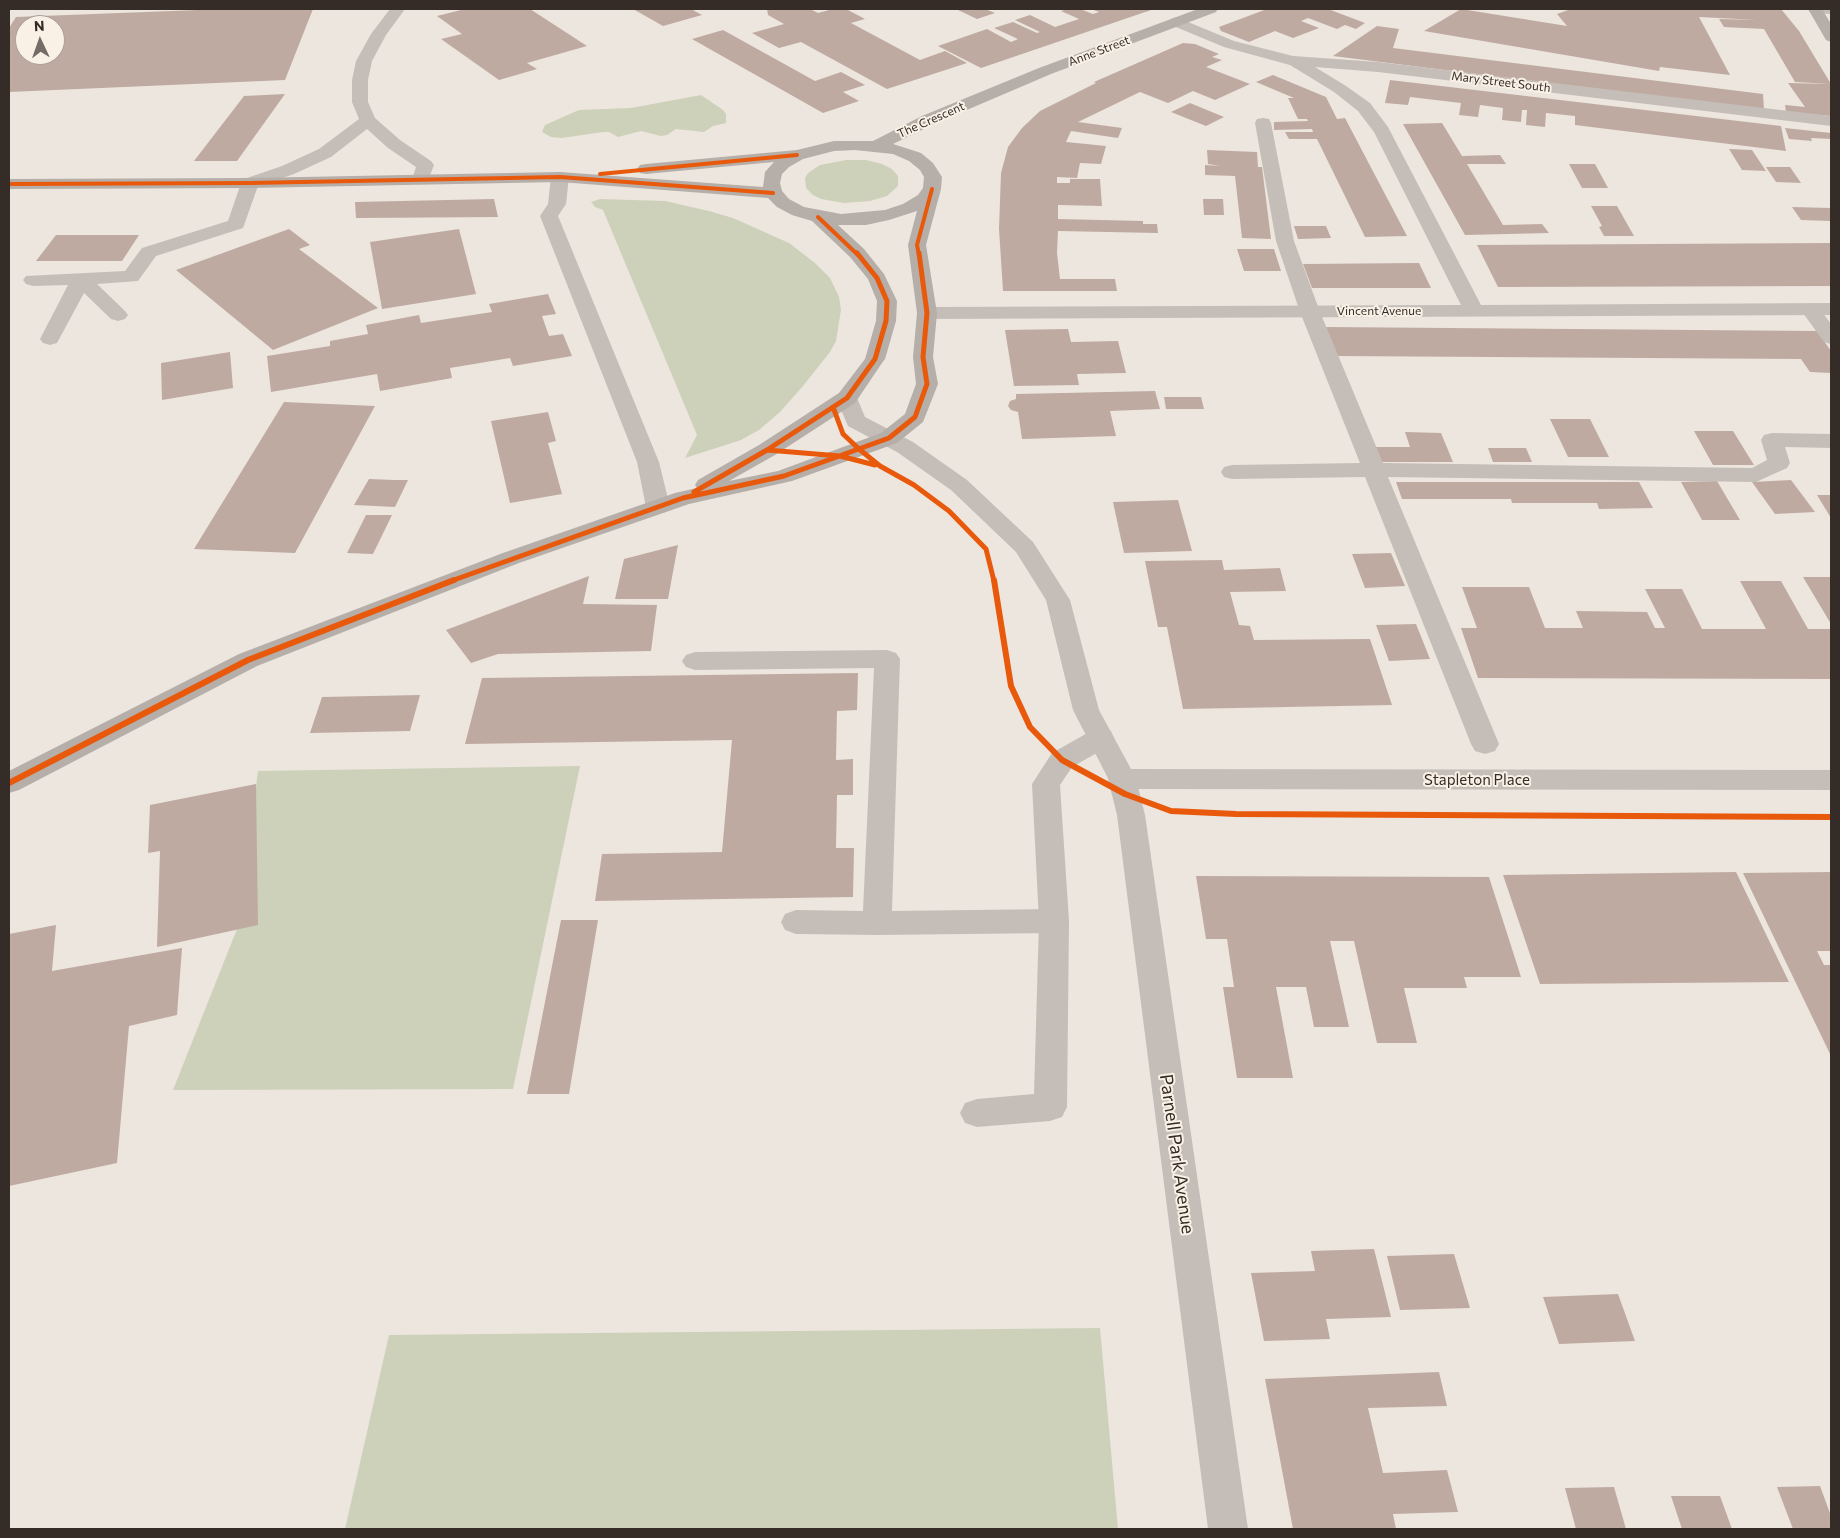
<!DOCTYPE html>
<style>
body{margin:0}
#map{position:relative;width:1840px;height:1538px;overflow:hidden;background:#ece6df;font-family:Commissioner,sans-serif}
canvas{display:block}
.frame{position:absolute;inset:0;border:10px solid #352b27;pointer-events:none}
.north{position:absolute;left:15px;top:15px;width:50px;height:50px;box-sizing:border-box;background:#f9f0e6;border:1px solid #aba19a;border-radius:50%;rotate:357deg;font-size:14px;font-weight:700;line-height:20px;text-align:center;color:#352b27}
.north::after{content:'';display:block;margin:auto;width:18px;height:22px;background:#756c67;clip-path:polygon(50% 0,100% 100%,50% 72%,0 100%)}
</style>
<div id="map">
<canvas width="1840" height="1538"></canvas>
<div class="frame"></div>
<div class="north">N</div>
</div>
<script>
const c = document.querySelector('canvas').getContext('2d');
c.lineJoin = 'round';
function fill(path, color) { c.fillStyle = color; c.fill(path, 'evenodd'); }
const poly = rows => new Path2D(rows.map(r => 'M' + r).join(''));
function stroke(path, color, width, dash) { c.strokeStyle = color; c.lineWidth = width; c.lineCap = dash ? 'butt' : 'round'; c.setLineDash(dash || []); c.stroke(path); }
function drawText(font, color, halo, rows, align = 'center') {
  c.font = font + ' Commissioner,sans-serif'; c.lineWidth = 4; c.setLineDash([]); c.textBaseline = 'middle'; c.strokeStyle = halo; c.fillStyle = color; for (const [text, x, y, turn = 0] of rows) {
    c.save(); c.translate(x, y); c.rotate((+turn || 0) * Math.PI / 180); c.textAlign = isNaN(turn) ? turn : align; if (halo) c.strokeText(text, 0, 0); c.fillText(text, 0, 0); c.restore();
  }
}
fill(poly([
 [701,95,723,110,726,114,726,123,713,126,704,132,676,129,667,135,661,136,641,131,618,137,609,132,603,132,562,138,551,137,542,132,545,125,579,110,631,108],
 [846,160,866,160,882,164,892,169,898,176,898,186,887,196,870,201,844,203,821,199,813,195,806,188,805,178,808,173,820,165],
 [600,199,665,201,709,211,733,218,789,243,815,263,830,278,839,297,841,310,836,341,830,352,803,386,780,412,759,430,741,440,685,458,697,435,603,210,595,207,591,202],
 [580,766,513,1089,173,1090,239,924,258,771],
 [1100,1328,1118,1529,345,1529,389,1335]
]), '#cdd1b9');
fill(poly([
 [223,9,313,9,285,80,9,92,9,28,16,17],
 [25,25,55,25,55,55,25,55],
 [465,9,530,9,587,46,527,63,537,69,499,80,441,39,462,34,437,16],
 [633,9,691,9,702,15,663,26],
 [767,9,810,9,818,13,833,9,846,9,865,19,851,23,920,60,945,51,967,63,887,89,801,42,779,48,752,33,784,24,768,15],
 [956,9,985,9,995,13,977,19],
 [1068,9,1080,9,1093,14,1099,12,1091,9,1154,9,981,68,938,46,987,29,1011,42,1018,39,994,28,1013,22,1037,33,1040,32,1015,20,1030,15,1055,27,1079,19,1061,11],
 [1267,9,1328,9,1365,23,1356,29,1345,25,1337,29,1308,18,1301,21,1319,28,1293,38,1275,31,1249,42,1221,31,1219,27],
 [1461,9,1567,26,1557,14,1571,9,1781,9,1799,31,1831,84,1795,82,1764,29,1724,27,1719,19,1757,20,1699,17,1730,75,1660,67,1659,71,1424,31],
 [1377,26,1399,29,1393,48,1763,94,1764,110,1333,56],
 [723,30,815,81,841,72,865,85,843,92,859,101,823,113,692,39],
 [1183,43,1195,44,1219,54,1212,57,1222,60,1206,67,1250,84,1215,100,1193,91,1168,103,1140,92,1078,122,1122,128,1118,138,1071,131,1066,142,1106,146,1101,164,1080,163,1077,178,1057,177,1057,183,1070,183,1070,179,1100,179,1102,206,1058,205,1058,219,1143,221,1143,224,1157,224,1158,233,1058,231,1057,253,1060,279,1115,279,1117,291,1003,291,999,229,1001,173,1008,147,1022,128,1040,111,1096,83,1094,82],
 [1273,75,1326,97,1337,119,1345,118,1407,236,1365,237,1317,139,1289,139,1285,132,1313,132,1312,129,1274,130,1274,122,1308,121,1307,119,1298,119,1288,98,1294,98,1256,82],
 [1390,80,1781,126,1786,151,1575,125,1575,116,1546,113,1545,127,1526,125,1527,110,1522,110,1521,122,1502,120,1503,108,1480,105,1478,117,1459,115,1461,103,1410,97,1408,105,1385,103],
 [1788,83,1830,84,1831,116,1786,112,1785,105,1805,107],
 [285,94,237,161,194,161,244,96],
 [1190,103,1224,117,1206,126,1171,112],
 [1442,123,1462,156,1500,155,1506,164,1467,164,1503,225,1542,224,1549,233,1465,235,1403,124],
 [1785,128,1831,133,1831,139,1811,138,1812,141,1789,139],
 [1729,149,1752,150,1766,171,1742,170],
 [1207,150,1257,152,1258,167,1262,167,1271,239,1242,238,1235,176,1205,175,1205,165,1220,166,1208,164],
 [1569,164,1595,164,1608,188,1582,188],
 [1766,167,1790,167,1801,183,1776,182],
 [494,199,498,217,356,218,355,202],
 [1203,199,1223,199,1224,215,1204,215],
 [1591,206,1617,206,1634,236,1604,236,1599,227,1602,226],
 [1792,207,1831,208,1831,221,1801,220],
 [1294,226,1326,226,1331,238,1298,239],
 [289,229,310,245,299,249,378,308,273,350,176,270],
 [459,229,476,294,382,309,370,242],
 [56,235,139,235,122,261,36,261],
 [1831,243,1831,286,1498,287,1477,245],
 [1237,249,1274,249,1281,271,1244,271],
 [1419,263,1431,288,1312,288,1303,264],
 [548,294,556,314,542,316,549,336,563,334,572,356,513,366,510,358,450,368,452,378,380,391,377,374,271,392,267,356,330,346,330,341,368,334,366,325,419,315,421,323,492,312,489,304],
 [1326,327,1817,331,1831,351,1831,373,1810,372,1801,359,1334,356],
 [1068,329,1071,342,1118,341,1126,373,1077,374,1079,385,1014,386,1005,330],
 [230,352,233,388,162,400,161,363],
 [1155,391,1160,409,1110,411,1116,436,1022,439,1018,412,1011,410,1008,406,1010,401,1016,399,1016,394],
 [1164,397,1201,397,1204,409,1166,409],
 [284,402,375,406,295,553,194,549],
 [548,412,556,441,548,443,562,494,510,503,491,421],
 [1550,419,1590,419,1609,457,1568,457],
 [1694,431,1733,431,1754,465,1713,465],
 [1405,432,1441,433,1453,462,1378,462,1373,447,1410,447],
 [1488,448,1526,448,1532,462,1493,462],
 [369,479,394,480,408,480,395,507,354,505],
 [1791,480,1815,512,1775,514,1752,482],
 [1717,481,1740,520,1702,520,1681,482],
 [1396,482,1639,482,1653,508,1599,509,1597,503,1512,503,1511,499,1402,499],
 [1817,495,1831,495,1831,518],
 [1178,500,1192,551,1124,553,1113,502],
 [366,515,392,515,373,554,347,553],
 [678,545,668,599,615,599,624,559],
 [1391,553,1405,586,1365,588,1352,554],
 [1222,560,1224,570,1280,568,1286,591,1230,592,1239,625,1250,626,1254,640,1370,639,1392,705,1183,709,1167,627,1158,627,1145,561],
 [589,576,583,604,657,605,651,651,498,654,471,663,446,630],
 [1803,577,1831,577,1831,624],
 [1740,581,1781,581,1808,629,1831,629,1831,679,1478,678,1461,628,1477,628,1462,587,1529,587,1545,628,1583,628,1576,611,1647,612,1655,628,1665,628,1645,589,1682,589,1702,629,1766,629],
 [1416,624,1430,659,1389,661,1376,625],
 [858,673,857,710,837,711,836,760,853,759,853,795,837,795,836,848,854,848,853,897,595,901,602,854,722,852,732,740,465,744,482,678],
 [420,695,410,731,310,733,322,697],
 [256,784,258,925,157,947,160,851,148,853,150,805],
 [1736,872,1789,982,1540,984,1503,875],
 [1831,872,1831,951,1817,951,1824,965,1831,965,1831,1056,1743,873],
 [1196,876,1489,877,1521,977,1464,977,1467,988,1404,988,1417,1043,1377,1043,1354,941,1330,941,1349,1027,1314,1027,1306,987,1276,987,1293,1078,1237,1078,1223,987,1234,987,1227,939,1206,939],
 [561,920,598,920,569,1094,527,1094],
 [56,925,52,971,182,948,177,1015,129,1026,117,1163,9,1186,9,934],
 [1374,1249,1391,1317,1326,1319,1330,1339,1264,1341,1251,1273,1315,1271,1311,1251],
 [1454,1254,1470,1308,1400,1310,1387,1256],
 [1618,1294,1635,1341,1559,1344,1543,1297],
 [1439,1372,1447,1406,1368,1408,1383,1473,1447,1470,1458,1512,1393,1514,1396,1529,1293,1529,1265,1379],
 [1820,1486,1831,1516,1831,1529,1793,1529,1777,1487],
 [1614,1487,1626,1529,1576,1529,1565,1488],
 [1671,1496,1720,1496,1732,1529,1682,1529]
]), '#bfaaa1');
fill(poly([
 [1808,9,1831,9,1831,14,1815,13,1810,12,1808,9],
 [1263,118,1269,119,1271,123,1294,241,1320,312,1383,463,1752,468,1767,460,1761,440,1764,435,1772,433,1831,434,1831,448,1785,447,1790,463,1787,468,1756,482,1388,477,1499,744,1495,751,1485,754,1475,751,1471,744,1365,477,1232,479,1224,477,1221,472,1224,467,1232,465,1360,463,1300,312,1276,241,1255,123,1257,119,1263,118],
 [560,172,566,173,569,177,566,204,558,216,659,462,670,507,666,512,658,514,650,512,646,507,637,462,540,216,548,204,551,177,554,173,560,172],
 [250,178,256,179,259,183,243,228,156,256,138,281,97,284,125,311,128,315,125,319,118,321,111,319,84,293,57,343,50,345,43,343,40,339,68,285,33,286,26,284,23,280,26,276,125,271,142,248,228,221,241,183,244,179,250,178],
 [1810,303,1817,305,1831,324,1831,344,1824,342,1800,309,1803,305,1810,303],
 [887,650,896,653,900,659,892,911,1054,909,1065,913,1069,921,1065,929,1054,933,877,935,796,934,785,930,781,922,785,914,796,910,863,911,874,668,695,670,686,667,682,661,686,655,695,652,887,650]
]), '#c5beb8');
fill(poly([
 [390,9,405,9,386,35,372,61,368,80,368,102,375,118,400,140,431,161,434,165,427,183,421,184,415,183,412,179,416,167,388,148,367,129,331,157,294,174,256,187,250,188,244,187,241,183,244,179,282,166,319,149,359,119,352,102,352,80,356,61,371,34,390,9],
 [1176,17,1234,41,1293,56,1378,62,1831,116,1831,126,1378,72,1315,67,1346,86,1370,103,1388,127,1481,305,1831,303,1831,315,927,319,920,317,917,313,920,309,927,307,1461,305,1374,132,1358,111,1334,92,1290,65,1224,47,1171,25,1168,22,1171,19,1176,17],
 [1101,728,1111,731,1114,738,1111,745,1072,767,1060,785,1069,921,1067,1107,1062,1117,1050,1121,977,1127,965,1123,960,1113,965,1103,977,1099,1034,1094,1039,921,1032,784,1052,753,1091,731,1101,728],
 [1122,769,1132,772,1136,779,1145,815,1248,1529,1208,1529,1117,815,1108,779,1112,772,1122,769]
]), '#c5beb8');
fill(poly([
 [847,392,855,393,865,417,913,442,967,480,1033,542,1070,600,1099,710,1131,769,1831,770,1831,790,1122,789,1112,786,1073,710,1046,600,1016,552,951,490,897,452,848,426,836,398,839,393,847,392]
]), '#c5beb8');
fill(poly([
 [1198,9,1218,9,1216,12,1051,74,934,124,893,144,921,153,933,163,942,177,941,189,926,245,937,313,933,357,938,384,923,422,897,443,792,481,689,504,519,563,384,616,257,666,19,790,9,793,9,771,239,654,503,553,675,493,697,488,695,485,698,480,759,445,839,393,865,359,876,321,877,301,868,279,850,257,812,221,792,215,777,207,768,198,560,182,250,188,9,189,9,179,250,178,560,172,763,187,765,172,774,162,646,174,640,173,637,169,640,165,646,164,797,150,834,141,873,141,922,116,1039,68,1198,9],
 [855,150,893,154,909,161,920,170,924,177,923,188,918,195,903,204,885,210,841,214,804,207,789,199,782,191,780,183,782,174,789,167,803,159,834,151,855,150],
 [917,211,908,245,917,313,913,357,916,384,905,414,881,433,778,471,729,481,775,455,855,403,882,363,885,359,896,321,897,301,884,274,864,249,838,225,866,225,889,220,917,211],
 [1808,9,1822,9,1831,24,1831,42,1826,40,1808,9]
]), '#b5aea9');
stroke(poly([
 [600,174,797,155],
 [9,184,250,183,560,177,773,193],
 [818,217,858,255],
 [919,255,917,245,932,189]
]), '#e8590c', 4);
stroke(poly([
 [833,407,843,434,859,449,880,466,914,485,949,511,986,549,994,581],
 [767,450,840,456,875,465],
 [694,492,767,450,847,398,875,359,886,321,887,301,877,278,857,253],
 [451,581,683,498,784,476,889,438,915,417,927,384,923,357,927,313,919,253]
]), '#e8590c', 5);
stroke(poly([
 [994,580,1011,686,1030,727,1062,760,1125,794,1171,811,1236,814,1831,817],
 [9,783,248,660,454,580]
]), '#e8590c', 6);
drawText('12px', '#352b27', '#f9f0e6', [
 ["Anne Street",1099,51,-21],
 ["Mary Street South",1501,82,7],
 ["The Crescent",931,120,-24],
 ["Vincent Avenue",1379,311]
]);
drawText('15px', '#352b27', '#f9f0e6', [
 ["Stapleton Place",1477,780]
]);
drawText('18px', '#352b27', '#f9f0e6', [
 ["Parnell Park Avenue",1177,1154,82]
]);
</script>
